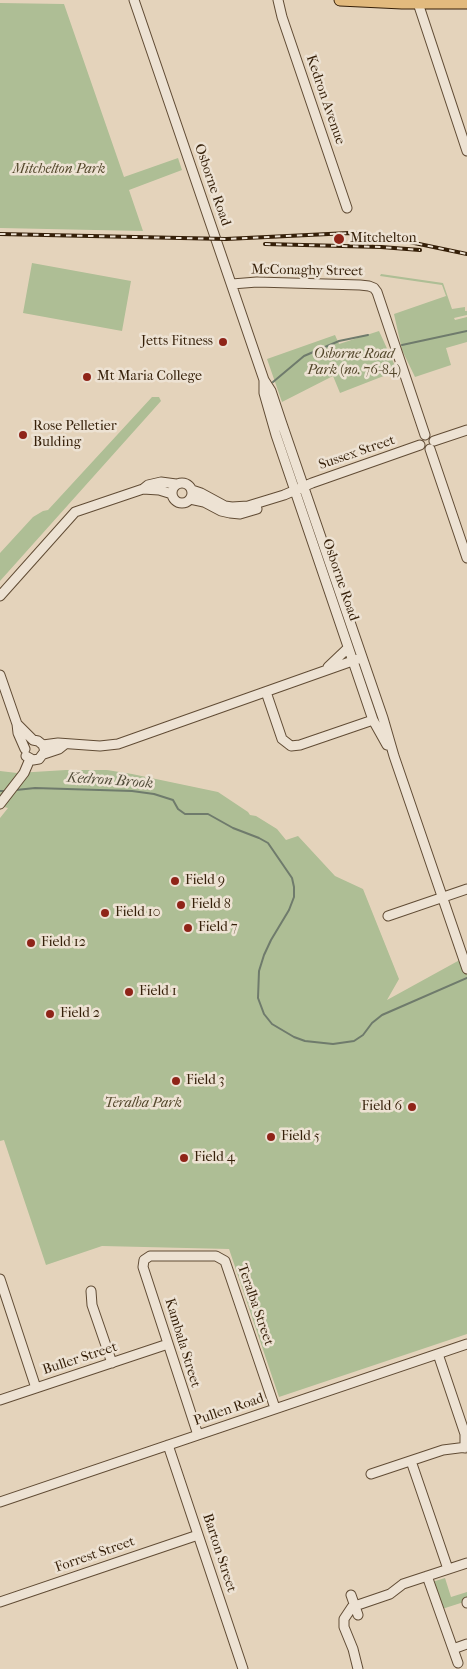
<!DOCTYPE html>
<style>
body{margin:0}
canvas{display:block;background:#e4d3bb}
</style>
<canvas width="467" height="1669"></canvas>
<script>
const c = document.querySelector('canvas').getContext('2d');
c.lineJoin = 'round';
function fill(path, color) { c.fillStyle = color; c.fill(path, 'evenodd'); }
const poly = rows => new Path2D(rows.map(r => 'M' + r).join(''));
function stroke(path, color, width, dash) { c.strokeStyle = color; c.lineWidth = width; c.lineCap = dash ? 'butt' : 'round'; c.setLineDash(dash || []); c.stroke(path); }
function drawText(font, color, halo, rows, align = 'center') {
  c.font = font + ' "IM FELL French Canon",serif'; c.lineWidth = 5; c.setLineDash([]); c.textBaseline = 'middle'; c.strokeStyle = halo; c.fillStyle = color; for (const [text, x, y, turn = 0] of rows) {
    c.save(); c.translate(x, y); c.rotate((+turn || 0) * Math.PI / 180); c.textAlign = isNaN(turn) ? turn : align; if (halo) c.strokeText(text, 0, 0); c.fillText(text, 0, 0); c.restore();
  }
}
fill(poly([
 [0,3,64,4,124,177,178,158,182,170,129,190,143,231,0,228],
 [32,263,131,281,122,331,23,313],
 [381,274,443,283,452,309,465,307,465,311,467,311,467,315,454,318,455,320,467,317,467,342,446,348,451,365,415,377,402,350,394,314,446,296,442,285,380,276],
 [379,331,395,366,394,372,340,393,333,376,282,402,267,359,335,335,339,344],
 [152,397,159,397,161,401,0,581,0,553,33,517,43,511,48,510],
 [66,770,107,770,132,774,218,792,248,812,250,815,256,816,277,829,286,840,298,836,335,876,363,889,399,979,387,1000,467,956,467,1334,279,1397,229,1249,102,1246,46,1265,4,1140,0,1141,0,818,8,808,0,806,0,771,17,773],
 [445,1578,451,1597,467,1592,467,1601,442,1609,432,1582]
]), '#aebe95');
stroke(poly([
 [402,345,467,331],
 [273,382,304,356,339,341,368,335],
 [16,790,35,788,132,791,154,794,173,800,178,809,185,814,208,814,233,828,259,838,268,843,292,878,294,887,294,897,289,910,271,940,264,955,259,971,258,998,264,1014,272,1024,294,1037,305,1041,333,1044,354,1041,363,1035,372,1023,382,1015,467,978],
 [0,791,6,791]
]), '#6f7b6c', 2);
const minor = poly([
 [134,0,264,380,271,391,281,421,383,718,394,756,467,969],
 [278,0,282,17,347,208],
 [417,0,467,151],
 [232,284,257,282,360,285,369,286,374,288,377,292,425,435],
 [264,380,264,393,276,435,373,720,387,745],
 [434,441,467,430],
 [430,449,467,558],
 '172 493a10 10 0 1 1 20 0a10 10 0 1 1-20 0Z',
 [143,489,159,490,172,494],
 [192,490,201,493,225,506,232,507,248,506,284,495,312,483,420,445],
 [190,499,204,502,221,511,230,513,240,514,257,509],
 [0,596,75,512,143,489,148,485,161,482,176,484],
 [328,667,348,648],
 [0,675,17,724,18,733,25,749],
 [266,692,282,739,291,746,300,745,373,720],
 [17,724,33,740,38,741,43,745,58,743,100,746,118,744,358,659],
 [44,754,59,749,64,745],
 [26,756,33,760,39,759,45,751,43,745],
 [0,804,24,773,30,759],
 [388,916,467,889],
 [0,1279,36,1388],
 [91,1291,92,1305,112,1363],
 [438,1354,465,1434,465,1448],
 [0,1400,168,1344],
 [198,1435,143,1267,144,1260,150,1256,216,1256,225,1261,275,1408],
 [168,1445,243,1669],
 [411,1461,448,1569],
 [371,1474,443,1450,467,1447],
 [0,1502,467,1344],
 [427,1576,453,1649],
 [351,1595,358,1615],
 [0,1602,198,1535],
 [467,1602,467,1603],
 [458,1663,453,1649,467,1644],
 [358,1669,353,1649,344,1627,344,1619,352,1607,390,1594,403,1584,467,1563]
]);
const major = poly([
 [340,0,402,3,467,3]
]);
stroke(minor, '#614c35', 11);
stroke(major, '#351f08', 13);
stroke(minor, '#ede2d3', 9);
stroke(major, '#e2ba7e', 11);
const rail = poly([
 [0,234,226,239,349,233,381,236,467,254],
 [265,244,381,247,420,250]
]);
stroke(rail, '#351f08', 4);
stroke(rail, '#ede2d3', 2, [5.5]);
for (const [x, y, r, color] of [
 [339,239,6,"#8f2418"],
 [223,342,5,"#8f2418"],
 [87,377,5,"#8f2418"],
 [23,435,5,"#8f2418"],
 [175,881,5,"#8f2418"],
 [181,905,5,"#8f2418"],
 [105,913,5,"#8f2418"],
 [188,928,5,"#8f2418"],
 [31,943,5,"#8f2418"],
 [129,992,5,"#8f2418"],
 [50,1014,5,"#8f2418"],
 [176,1081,5,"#8f2418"],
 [412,1107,5,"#8f2418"],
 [271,1137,5,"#8f2418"],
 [184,1158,5,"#8f2418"]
]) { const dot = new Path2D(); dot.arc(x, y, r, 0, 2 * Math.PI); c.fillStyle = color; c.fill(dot); stroke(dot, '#ede2d3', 2); }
drawText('14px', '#351f08', '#ede2d3', [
 ["Kedron Avenue",325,100,71],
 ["Osborne Road",212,185,71],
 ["McConaghy Street",307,271,1],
 ["Sussex Street",357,453,-19],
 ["Osborne Road",340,580,71],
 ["Teralba Street",255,1305,71],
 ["Kambala Street",182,1343,73],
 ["Buller Street",80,1359,-18],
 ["Pullen Road",229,1410,-19],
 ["Barton Street",219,1553,72],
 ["Forrest Street",95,1555,-19]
]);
drawText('italic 14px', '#53472b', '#ede2d3', [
 ["Mitchelton Park",59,170],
 ["Osborne Road",354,355],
 ["Park (no. 76-84)",354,371],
 ["Teralba Park",143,1104]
]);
drawText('14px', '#351f08', '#ede2d3', [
 ["Mitchelton",350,239],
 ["Jetts Fitness",213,342,"right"],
 ["Mt Maria College",97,377],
 ["Rose Pelletier",33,427],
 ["Bulding",33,443],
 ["Field 9",185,881],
 ["Field 8",191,905],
 ["Field 10",115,913],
 ["Field 7",198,928],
 ["Field 12",41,943],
 ["Field 1",139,992],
 ["Field 2",60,1014],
 ["Field 3",186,1081],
 ["Field 6",402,1107,"right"],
 ["Field 5",281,1137],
 ["Field 4",194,1158]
], 'left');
drawText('italic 15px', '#524d3a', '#ede2d3', [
 ["Kedron Brook",110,781,4]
]);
</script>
